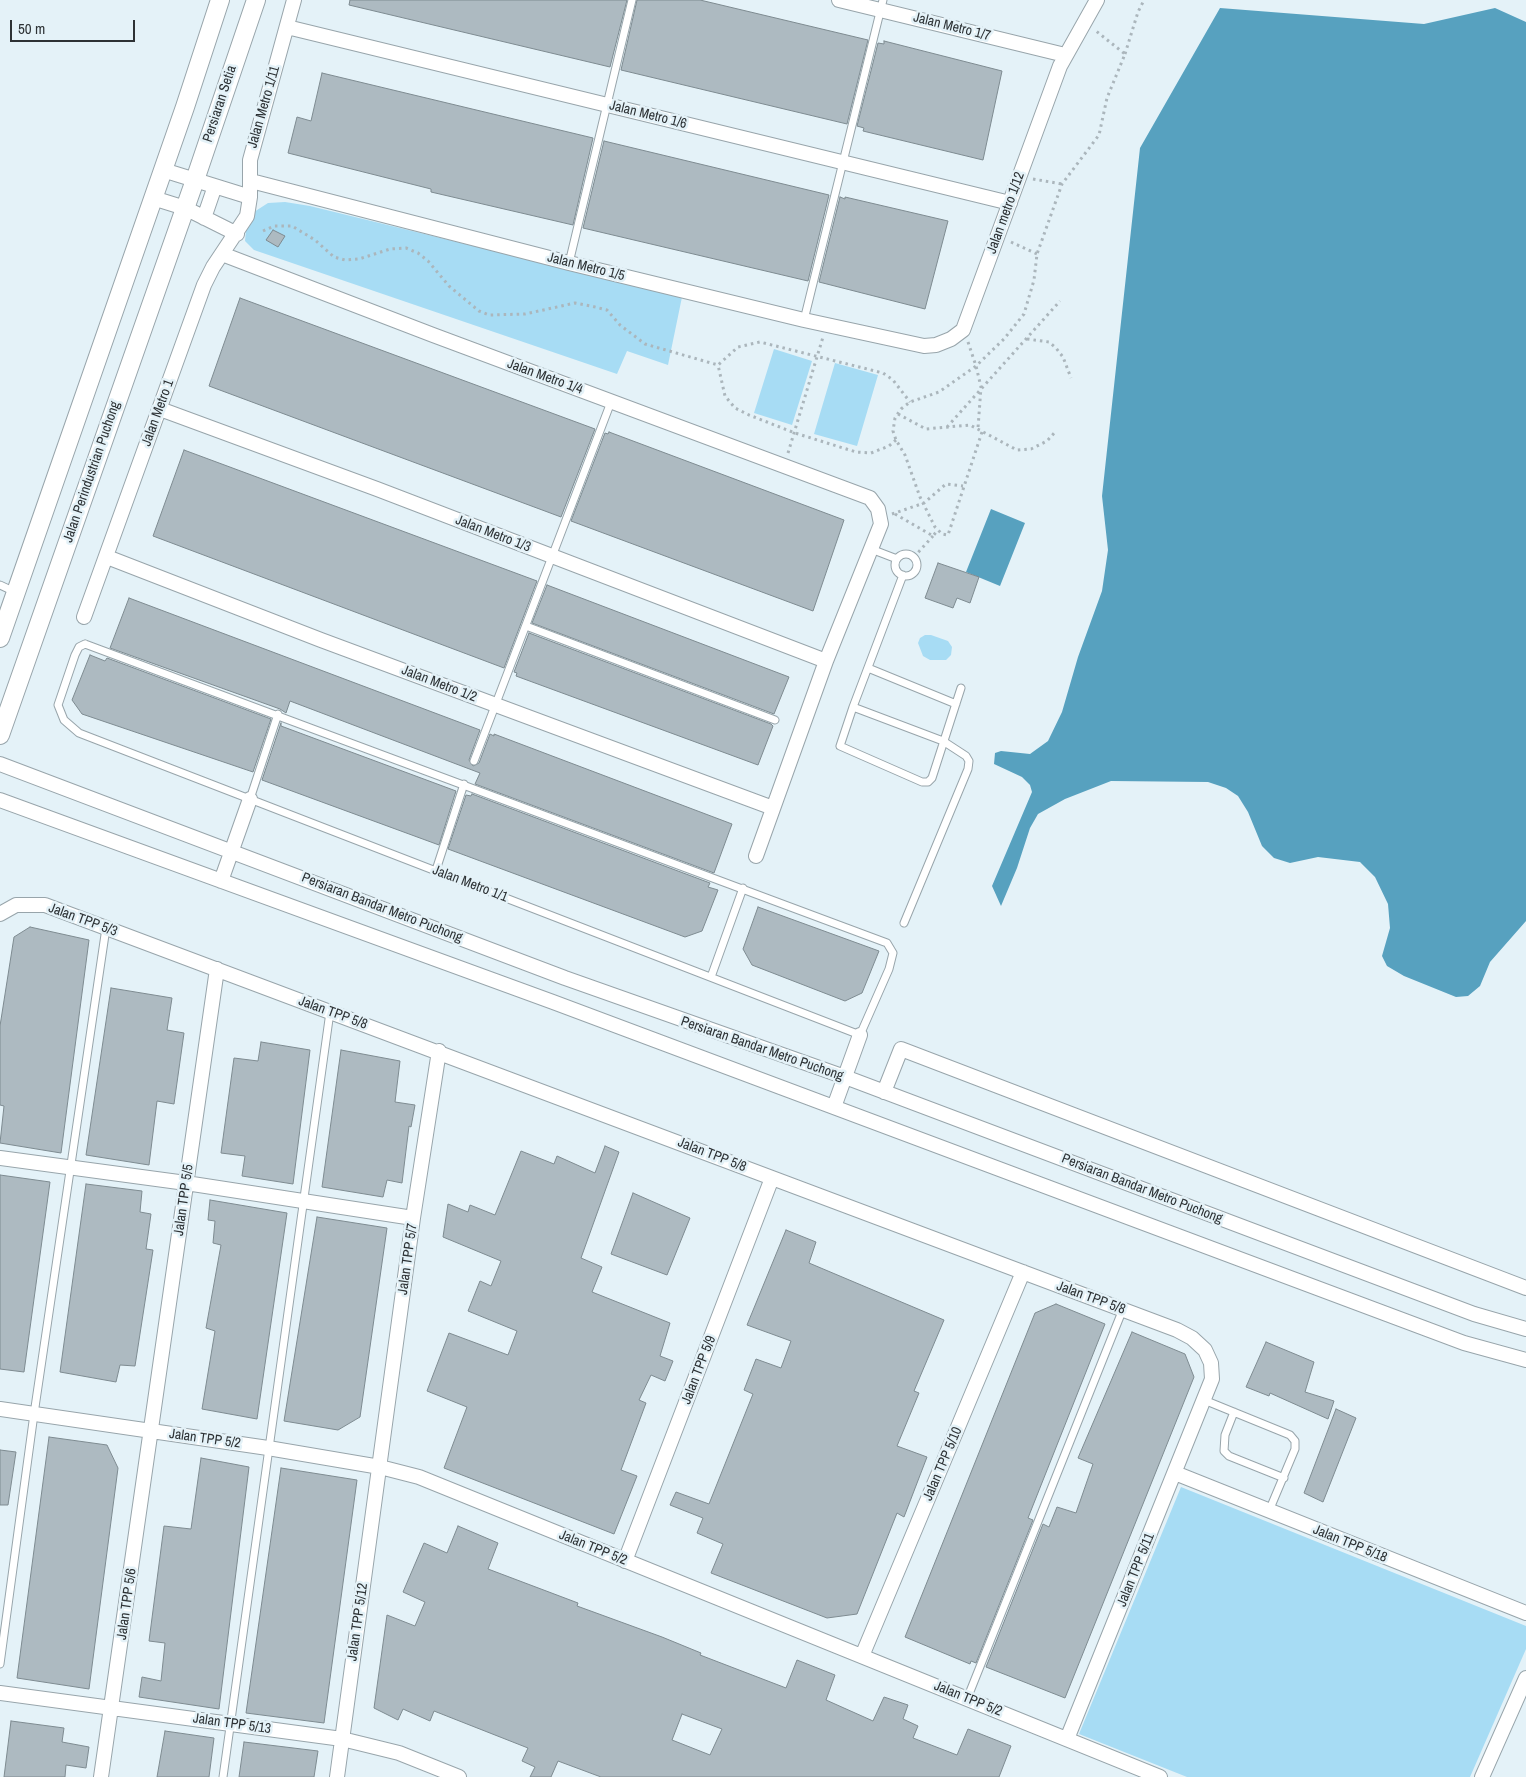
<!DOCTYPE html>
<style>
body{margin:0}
#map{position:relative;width:1526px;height:1777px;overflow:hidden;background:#e4f2f8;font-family:"Archivo Narrow",sans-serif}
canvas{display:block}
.scale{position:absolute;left:10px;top:20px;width:125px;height:22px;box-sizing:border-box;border:2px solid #2d3235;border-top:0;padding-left:6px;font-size:15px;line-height:18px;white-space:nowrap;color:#2d3235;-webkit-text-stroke:4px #e4f2f8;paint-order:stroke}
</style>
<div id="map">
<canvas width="1526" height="1777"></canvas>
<div class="scale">50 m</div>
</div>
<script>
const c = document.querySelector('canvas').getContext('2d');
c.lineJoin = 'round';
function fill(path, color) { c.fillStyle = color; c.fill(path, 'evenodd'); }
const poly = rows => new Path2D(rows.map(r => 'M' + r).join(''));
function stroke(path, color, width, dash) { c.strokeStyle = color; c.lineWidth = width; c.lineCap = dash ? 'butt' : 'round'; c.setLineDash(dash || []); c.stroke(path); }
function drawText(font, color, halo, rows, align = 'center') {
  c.font = font + ' "Archivo Narrow",sans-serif'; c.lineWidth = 5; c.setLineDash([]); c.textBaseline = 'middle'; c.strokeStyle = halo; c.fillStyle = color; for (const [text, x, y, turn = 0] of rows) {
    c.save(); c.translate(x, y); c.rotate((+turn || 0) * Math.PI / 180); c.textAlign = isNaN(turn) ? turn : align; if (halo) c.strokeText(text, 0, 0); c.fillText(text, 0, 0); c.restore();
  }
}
fill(poly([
 [285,202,310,206,682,297,668,365,627,351,617,374,254,250,245,241,247,221,254,212,268,203],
 [774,349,812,361,792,425,754,413],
 [835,363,878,375,857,446,814,434],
 [925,635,931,635,948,641,952,647,951,655,946,660,930,660,923,656,918,643,920,638],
 [1181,1487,1526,1626,1526,1649,1470,1777,1187,1777,1079,1734]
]), '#a7dcf4');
fill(poly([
 [1220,8,1424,24,1495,8,1526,22,1526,921,1490,962,1480,986,1468,996,1456,997,1404,976,1387,966,1382,956,1390,928,1388,904,1375,877,1360,862,1318,857,1290,863,1274,858,1262,846,1248,812,1238,796,1226,788,1208,782,1111,781,1065,799,1038,814,1030,828,1017,868,1001,906,992,886,1032,792,1030,785,1022,777,994,764,995,753,1001,751,1030,754,1048,741,1062,712,1078,657,1102,591,1108,550,1102,496,1140,148],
 [991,509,1025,523,1000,586,966,572]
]), '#57a1bf');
const building = poly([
 [350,0,627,0,610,67,349,5,350,0],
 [637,0,700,0,868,40,847,124,621,70,637,0],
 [884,41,1002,71,983,160,863,131,864,128,857,126,878,43,884,44,884,41],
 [322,73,593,138,573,225,431,192,431,189,288,153,297,117,311,121,322,73],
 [604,141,829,195,808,281,583,228,604,141],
 [840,197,845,199,845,197,948,221,925,309,819,282,840,197],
 [273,230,285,236,278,247,266,240,273,230],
 [240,298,595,429,561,517,209,386,240,298],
 [609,432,844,520,813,611,571,521,605,433,608,434,609,432],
 [184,450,537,581,504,668,153,536,184,450],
 [938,563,979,577,970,603,957,598,953,608,925,598,938,563],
 [547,585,789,677,774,714,532,623,547,585],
 [129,598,480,730,469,760,473,766,479,763,490,734,494,736,494,734,732,824,714,873,475,784,480,773,290,701,286,713,280,709,110,648,129,598],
 [529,633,771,724,773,726,758,765,516,676,517,673,514,672,529,633],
 [90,655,105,661,107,658,271,719,253,772,82,714,72,700,90,655],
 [281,723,281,726,456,791,439,845,262,780,281,723],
 [472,794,710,883,708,887,718,890,702,931,685,937,448,849,466,795,471,796,472,794],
 [758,907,879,951,862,993,845,1001,752,965,743,949,758,907],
 [30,927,89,940,61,1153,0,1143,4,1106,0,1105,0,1026,14,937,30,927],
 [111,988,172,998,167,1030,184,1033,174,1104,157,1101,149,1165,86,1155,111,988],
 [261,1042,310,1050,293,1184,242,1176,245,1156,221,1153,234,1058,258,1061,261,1042],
 [341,1050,400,1061,395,1102,415,1105,411,1127,409,1126,402,1183,387,1180,383,1197,322,1187,341,1050],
 [605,1146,619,1152,581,1258,602,1267,592,1292,670,1323,660,1356,673,1361,665,1381,651,1375,639,1400,646,1403,621,1470,637,1476,614,1534,444,1468,467,1407,427,1391,449,1333,508,1355,517,1331,468,1311,480,1281,491,1286,501,1261,443,1237,448,1204,468,1212,470,1205,495,1215,521,1151,554,1164,557,1156,595,1173,605,1146],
 [0,1175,50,1182,24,1372,0,1369,0,1175],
 [86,1184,142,1191,140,1212,151,1214,146,1249,153,1250,135,1366,120,1365,116,1382,60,1372,86,1184],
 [633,1193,690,1218,667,1275,611,1254,633,1193],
 [210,1200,287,1213,257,1419,202,1409,215,1331,206,1328,221,1245,213,1243,215,1221,208,1220,210,1200],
 [317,1217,387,1228,360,1417,338,1430,284,1421,317,1217],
 [786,1230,816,1242,809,1263,944,1320,914,1391,919,1393,897,1446,927,1457,904,1517,897,1513,857,1614,827,1618,711,1573,723,1544,697,1533,703,1518,670,1505,676,1492,709,1504,753,1394,744,1390,756,1359,781,1368,791,1341,747,1325,786,1230],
 [1056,1304,1105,1324,1028,1518,1033,1520,976,1663,971,1661,970,1664,905,1637,1035,1313,1056,1304],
 [1132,1332,1185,1354,1194,1377,1065,1698,986,1667,1043,1524,1049,1527,1057,1507,1076,1513,1093,1464,1078,1458,1132,1332],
 [1266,1342,1314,1362,1305,1392,1334,1401,1328,1419,1270,1393,1269,1396,1246,1387,1266,1342],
 [1336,1409,1356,1418,1323,1502,1304,1493,1336,1409],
 [49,1437,107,1445,118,1468,89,1689,17,1678,49,1437],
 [0,1450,16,1452,8,1505,0,1505,0,1450],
 [201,1458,249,1467,219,1709,139,1697,142,1677,161,1681,165,1643,149,1641,164,1526,191,1529,201,1458],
 [281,1468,357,1480,324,1723,246,1713,281,1468],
 [458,1526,498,1543,488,1569,578,1603,577,1606,662,1637,701,1653,700,1655,786,1688,797,1660,835,1675,826,1700,873,1721,884,1697,908,1705,903,1719,918,1726,913,1738,957,1755,968,1729,1011,1746,999,1777,601,1777,558,1761,551,1777,530,1777,535,1767,522,1761,528,1748,434,1711,430,1721,403,1709,398,1720,374,1708,387,1615,415,1626,425,1602,403,1592,424,1543,447,1553,458,1526],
 [682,1714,722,1729,710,1755,672,1740,682,1714],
 [11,1721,64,1728,62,1742,89,1747,86,1768,66,1765,65,1777,4,1777,11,1721],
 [165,1731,214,1738,209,1777,157,1777,165,1731],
 [244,1742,318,1751,314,1777,239,1777,244,1742]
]);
fill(building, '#adbac1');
stroke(building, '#7e8b91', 1);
const service = poly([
 [569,263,632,0],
 [804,320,883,0],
 [871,549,897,559],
 '895 565a11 11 0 1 1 22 0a11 11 0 1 1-22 0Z',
 [903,575,853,707,840,746,922,782,928,782,932,778,961,688],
 [0,585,15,592],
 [526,626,775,720],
 [85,644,887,943,893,953,889,969,860,1035,79,733,64,720,58,705,75,655,79,647,85,644],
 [868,668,956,704],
 [853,707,943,741,966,756,969,761,968,769,904,923],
 [474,761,611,402],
 [250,799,278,714],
 [436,870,464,784],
 [711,977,743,888],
 [1204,1400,1290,1435,1295,1441,1295,1449,1269,1511],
 [1234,1412,1225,1435,1224,1451,1229,1456,1284,1478],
 [0,1664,34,1414,106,928],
 [967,1699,1123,1309],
 [223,1777,330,1012]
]);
const minor = poly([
 [839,0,1065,55],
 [287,27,1010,203],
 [163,170,250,197],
 [251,181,569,263,804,320,924,346,936,345,951,339,963,330,1060,66,1097,0],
 [153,198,185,208,237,234],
 [204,218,215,186],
 [222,254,433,335,870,498,878,509,881,524,826,661,756,856],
 [160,409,377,489,826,661],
 [107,557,321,640,773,808],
 [84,617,204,285,213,267,247,216,250,197,250,160,294,0],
 [0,764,565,978,845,1077,1474,1314,1526,1329],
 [0,800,553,1002,1464,1343,1526,1360],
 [221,881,250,799],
 [0,914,16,905,45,905,1177,1330,1192,1338,1205,1350,1211,1363,1212,1379,1067,1739],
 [884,1092,901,1049,1526,1288],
 [834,1107,860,1035],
 [0,1158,186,1183,413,1218],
 [0,1409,268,1448,380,1467,419,1477,1160,1777],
 [1175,1473,1526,1613],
 [625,1561,772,1178],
 [862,1656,1023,1272],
 [0,1693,342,1739,399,1753,459,1777],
 [101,1777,217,969],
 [337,1777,413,1218,439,1051],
 [1482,1777,1526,1678]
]);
const tertiary = poly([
 [0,638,185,107,220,0],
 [0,735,195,180,256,0]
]);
stroke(service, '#98a5ab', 9);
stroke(minor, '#98a5ab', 16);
stroke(tertiary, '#98a5ab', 20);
stroke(poly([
 [1125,54,1138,12,1144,0],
 [1033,179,1062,184],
 [263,231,274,226,292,226,315,240,334,257,345,260,359,259,390,249,406,248,418,253,428,261,449,286,479,311,489,315,525,314,575,303,591,306,607,310,620,325,645,344,718,365],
 [1011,242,1037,254],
 [1027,339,1049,342,1056,348,1063,357,1071,378],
 [968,342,976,366,981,387,978,428],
 [898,414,926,429,970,425,1017,450,1031,449,1047,441,1056,431],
 [947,427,1060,301],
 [982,432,948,535,942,534,935,527,920,497,905,455,896,440,893,431,895,418,901,409,910,402,939,392,976,366,1004,339,1024,314,1034,280,1037,254,1062,184,1099,135,1107,98,1125,54,1096,31],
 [896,440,889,446,871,453,856,452,795,433,749,415,735,408,725,396,718,365,738,347,760,342,883,373,893,380,910,402],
 [788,453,823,337],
 [892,514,924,503,946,484,963,486],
 [895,514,933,536,937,531],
 [914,557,933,536]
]), '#abb6bc', 3, [2.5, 4]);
stroke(service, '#fff', 7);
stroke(minor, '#fff', 14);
stroke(tertiary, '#fff', 18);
drawText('14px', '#2d3235', '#e4f2f8', [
 ["Jalan Metro 1/7",952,27,14],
 ["Persiaran Setia",220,104,-72],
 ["Jalan Metro 1/11",264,107,-74],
 ["Jalan Metro 1/6",648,115,14],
 ["Jalan metro 1/12",1006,213,-70],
 ["Jalan Metro 1/5",586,267,14],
 ["Jalan Metro 1/4",545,377,20],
 ["Jalan Metro 1",158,413,-70],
 ["Jalan Perindustrian Puchong",92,472,-71],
 ["Jalan Metro 1/3",493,534,21],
 ["Jalan Metro 1/2",439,684,21],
 ["Jalan Metro 1/1",470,884,21],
 ["Persiaran Bandar Metro Puchong",382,908,21],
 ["Jalan TPP 5/3",83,920,20],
 ["Jalan TPP 5/8",333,1013,20],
 ["Persiaran Bandar Metro Puchong",762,1049,19],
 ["Jalan TPP 5/8",712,1155,21],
 ["Persiaran Bandar Metro Puchong",1142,1189,21],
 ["Jalan TPP 5/5",184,1200,-82],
 ["Jalan TPP 5/7",408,1259,-82],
 ["Jalan TPP 5/8",1091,1298,20],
 ["Jalan TPP 5/9",699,1370,-69],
 ["Jalan TPP 5/2",205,1439,8],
 ["Jalan TPP 5/10",943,1464,-67],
 ["Jalan TPP 5/18",1350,1544,22],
 ["Jalan TPP 5/2",593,1548,22],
 ["Jalan TPP 5/11",1136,1570,-68],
 ["Jalan TPP 5/6",127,1604,-82],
 ["Jalan TPP 5/12",358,1622,-82],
 ["Jalan TPP 5/2",968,1699,22],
 ["Jalan TPP 5/13",232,1724,8]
]);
</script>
